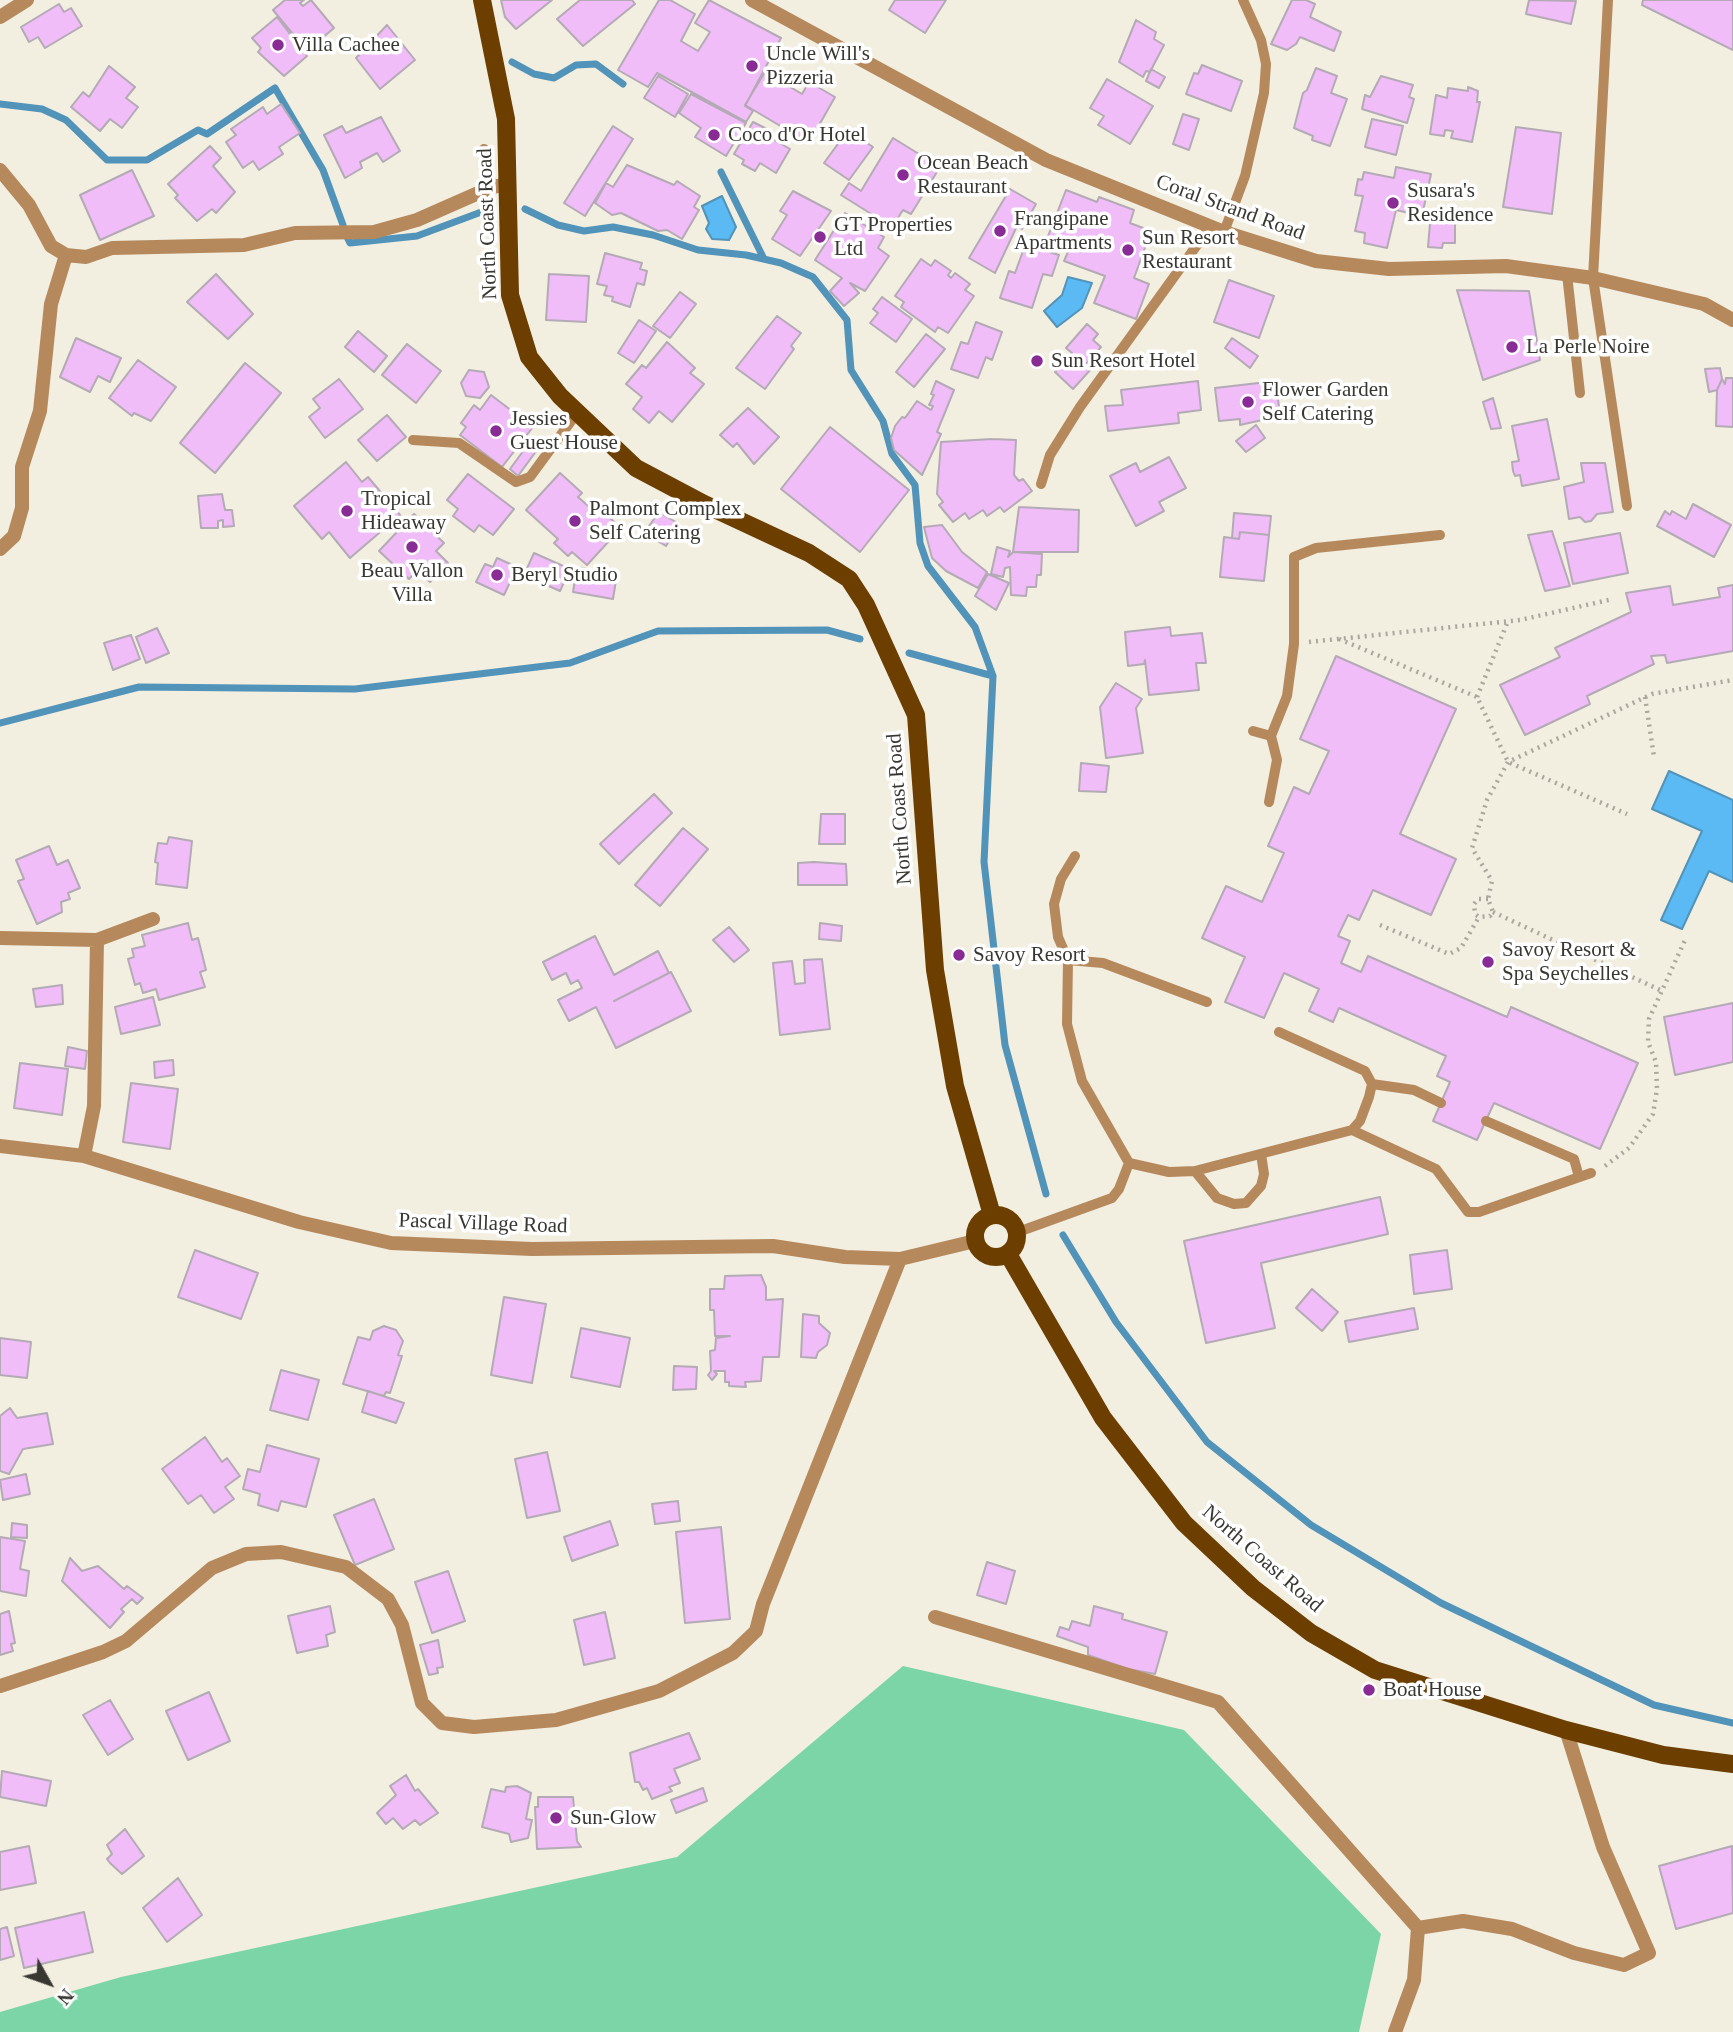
<!DOCTYPE html>
<style>
body{margin:0}
#map{position:relative;width:1733px;height:2032px;overflow:hidden;background:#f2eee0;font-family:"Times New Roman",serif}
canvas{display:block}
.north{position:absolute;left:14px;top:1948px;width:70px;height:70px;-webkit-text-stroke:5px #fff;paint-order:stroke;rotate:130deg;font-size:19px;font-weight:700;line-height:28px;text-align:center;color:#393732}
.north::after{content:'';display:block;margin:auto;width:24px;height:32px;background:#393732;clip-path:polygon(50% 0,100% 100%,50% 72%,0 100%)}
</style>
<div id="map">
<canvas width="1733" height="2032"></canvas>
<div class="north">N</div>
</div>
<script>
const c = document.querySelector('canvas').getContext('2d');
c.lineJoin = 'round';
function fill(path, color) { c.fillStyle = color; c.fill(path, 'evenodd'); }
const poly = rows => new Path2D(rows.map(r => 'M' + r).join(''));
function stroke(path, color, width, dash) { c.strokeStyle = color; c.lineWidth = width; c.lineCap = dash ? 'butt' : 'round'; c.setLineDash(dash || []); c.stroke(path); }
function drawText(font, color, halo, rows, align = 'center') {
  c.font = font + ' "Times New Roman",serif'; c.lineWidth = 7; c.setLineDash([]); c.textBaseline = 'middle'; c.strokeStyle = halo; c.fillStyle = color; for (const [text, x, y, turn = 0] of rows) {
    c.save(); c.translate(x, y); c.rotate((+turn || 0) * Math.PI / 180); c.textAlign = isNaN(turn) ? turn : align; if (halo) c.strokeText(text, 0, 0); c.fillText(text, 0, 0); c.restore();
  }
}
fill(poly([
 [903,1666,1184,1730,1381,1934,1359,2032,0,2032,0,2012,121,1977,677,1857]
]), '#7bd5a6');
const water = poly([
 [722,196,736,227,729,240,712,239,706,229,709,223,702,206,722,196],
 [1068,277,1092,283,1082,308,1057,327,1044,311,1062,295,1068,277],
 [1669,771,1733,800,1733,882,1709,871,1682,929,1661,920,1702,831,1652,809,1669,771]
]);
fill(water, '#5bbaf3');
stroke(water, '#5193b9', 2);
stroke(poly([
 [512,62,534,74,554,78,576,65,596,64,623,84],
 [0,104,42,109,66,120,107,160,147,160,198,130,207,134,275,88,323,170,343,225],
 [721,172,764,259],
 [525,209,558,225,584,231,613,227,653,235,698,250,746,255,781,263,813,277,847,320,851,370,883,421,892,454,915,485,920,543,928,566,975,627,993,676,984,862,1005,1045,1046,1194],
 [347,237,350,243,417,236,492,208],
 [909,653,993,676],
 [0,723,139,687,355,689,570,663,658,631,827,630,860,639],
 [1063,1235,1116,1322,1207,1442,1311,1525,1441,1603,1654,1705,1733,1723]
]), '#5193b9', 7);
const building = poly([
 [285,0,304,0,300,3,303,6,311,0,334,28,307,51,273,10,285,0],
 [501,0,552,0,516,29,505,17,501,0],
 [580,0,632,0,635,4,583,46,557,19,580,0],
 [659,0,670,0,695,14,681,41,698,51,710,32,695,23,709,0,781,38,745,106,753,111,746,122,657,73,648,87,618,70,659,0],
 [895,0,946,0,925,33,889,10,895,0],
 [1292,0,1306,0,1315,4,1310,17,1341,32,1334,51,1300,37,1296,44,1287,50,1271,44,1292,0],
 [1529,0,1576,1,1571,24,1526,14,1529,0],
 [1643,0,1733,0,1733,50,1642,5,1643,0],
 [59,4,64,12,71,8,82,26,45,48,38,37,29,42,21,27,59,4],
 [277,17,307,56,284,76,258,52,261,48,252,38,277,17],
 [1136,20,1156,32,1154,39,1164,45,1150,72,1146,71,1143,77,1119,62,1136,20],
 [387,25,415,60,380,89,356,58,387,25],
 [1202,65,1242,81,1231,111,1186,94,1194,73,1198,74,1202,65],
 [109,66,135,87,126,98,138,107,122,128,110,119,100,131,71,107,83,92,89,97,109,66],
 [1316,68,1337,76,1331,93,1347,99,1330,146,1312,140,1313,136,1294,128,1303,93,1307,90,1316,68],
 [1151,69,1165,77,1159,88,1146,81,1151,69],
 [765,72,802,94,809,82,835,97,809,143,745,105,765,72],
 [658,76,688,94,675,117,644,98,658,76],
 [1381,76,1413,85,1409,97,1414,99,1407,123,1362,109,1365,95,1370,97,1381,76],
 [1107,79,1153,106,1130,144,1098,125,1104,116,1090,108,1107,79],
 [1468,87,1478,91,1477,102,1480,102,1472,142,1451,138,1453,131,1445,130,1444,136,1430,134,1436,95,1447,98,1448,88,1468,91,1468,87],
 [691,94,746,123,726,156,695,137,701,128,679,113,691,94],
 [281,104,300,133,279,147,283,154,259,170,253,161,243,168,226,142,236,135,231,129,263,107,267,114,281,104],
 [1183,114,1199,119,1189,150,1173,144,1183,114],
 [381,117,400,151,383,162,377,153,360,162,362,168,345,178,324,135,342,126,346,133,381,117],
 [1372,119,1403,126,1396,155,1365,147,1372,119],
 [753,122,767,129,764,134,790,149,776,173,760,163,755,171,742,164,744,160,734,154,753,122],
 [613,126,633,139,585,216,564,203,613,126],
 [1516,127,1561,133,1552,214,1503,207,1516,127],
 [848,130,873,147,849,180,824,163,848,130],
 [893,138,940,167,911,214,903,210,892,227,841,195,849,183,861,191,893,138],
 [210,146,221,158,213,166,235,192,216,213,212,209,197,221,175,198,178,195,168,184,210,146],
 [627,165,674,185,677,181,700,196,694,207,699,210,682,239,667,230,658,231,621,213,612,215,595,203,606,183,613,187,627,165],
 [1396,167,1431,174,1422,216,1396,210,1387,248,1364,243,1365,233,1355,231,1363,196,1355,195,1358,179,1362,180,1364,172,1394,178,1396,167],
 [132,170,154,216,100,240,80,195,132,170],
 [1010,189,1036,204,1022,229,1017,226,995,273,969,258,1010,189],
 [1066,190,1097,202,1099,197,1134,210,1130,223,1151,231,1134,278,1149,284,1136,319,1094,303,1105,276,1064,261,1068,252,1045,244,1066,190],
 [793,191,831,211,800,256,772,239,787,215,780,211,793,191],
 [1431,211,1455,212,1455,243,1443,243,1442,248,1428,247,1431,211],
 [845,213,884,237,878,248,889,256,865,291,850,283,859,293,844,306,830,291,842,278,815,260,845,213],
 [1030,246,1059,255,1052,276,1043,274,1032,308,1000,298,1009,271,1015,273,1023,251,1028,253,1030,246],
 [605,253,642,263,640,269,647,271,644,285,637,283,630,307,612,301,613,297,604,295,607,286,597,284,605,253],
 [921,259,931,266,935,260,951,271,948,275,951,278,955,273,970,284,965,290,974,296,948,333,938,327,935,332,901,307,904,302,895,296,921,259],
 [216,274,253,314,228,339,187,302,216,274],
 [549,274,589,276,586,322,546,320,549,274],
 [1229,280,1274,296,1259,338,1214,322,1229,280],
 [1457,290,1529,291,1540,360,1483,380,1457,290],
 [680,292,696,304,670,338,653,326,680,292],
 [882,297,912,319,896,342,870,323,878,313,873,309,882,297],
 [777,316,801,333,791,346,794,349,765,389,736,368,777,316],
 [639,320,656,331,634,363,618,353,639,320],
 [976,322,1002,332,992,360,986,357,978,378,951,369,961,342,968,344,976,322],
 [1087,324,1098,334,1093,340,1101,347,1086,364,1091,369,1073,389,1055,372,1072,353,1066,348,1087,324],
 [358,331,387,356,374,372,345,347,358,331],
 [926,334,945,349,914,387,896,372,926,334],
 [76,338,121,358,110,382,98,376,90,392,60,377,76,338],
 [1232,338,1258,356,1250,368,1225,348,1232,338],
 [667,342,695,368,690,373,704,384,672,422,659,411,649,423,633,409,642,397,626,384,642,365,646,368,667,342],
 [407,344,441,371,416,403,382,375,407,344],
 [138,360,176,387,151,421,134,413,132,416,109,398,138,360],
 [245,363,281,393,215,473,180,443,245,363],
 [1720,368,1722,379,1717,390,1709,392,1705,369,1720,368],
 [469,370,484,372,489,387,480,398,466,396,461,383,469,370],
 [1726,378,1733,378,1733,427,1716,426,1717,390,1722,379,1725,384,1726,378],
 [339,379,363,409,325,438,309,417,320,408,313,399,339,379],
 [936,381,954,390,937,432,941,434,922,475,894,450,891,438,895,426,902,417,905,418,917,401,931,410,933,406,929,405,934,395,931,394,936,381],
 [1198,381,1201,410,1178,413,1179,423,1108,431,1105,406,1123,405,1121,390,1198,381],
 [1276,381,1280,416,1240,425,1240,419,1219,421,1215,388,1276,381],
 [491,395,533,427,502,467,460,435,466,427,461,423,474,405,480,410,491,395],
 [1493,398,1501,428,1491,429,1483,402,1493,398],
 [748,408,779,437,754,464,737,443,733,447,720,435,748,408],
 [387,415,406,437,377,461,358,440,387,415],
 [1547,419,1559,479,1522,486,1520,475,1515,476,1513,471,1512,462,1519,461,1512,426,1547,419],
 [1256,425,1265,438,1246,452,1236,441,1256,425],
 [830,427,909,490,860,552,781,489,830,427],
 [992,439,1016,440,1014,475,1019,481,1023,479,1032,491,1004,512,1000,507,987,516,983,510,969,519,965,513,953,522,939,505,943,502,937,494,941,442,992,439],
 [529,443,537,450,518,476,510,469,529,443],
 [1169,457,1186,488,1159,502,1164,511,1136,526,1110,476,1136,463,1140,472,1169,457],
 [346,462,362,482,368,477,400,515,350,558,329,532,322,539,294,506,346,462],
 [1581,463,1605,463,1613,512,1597,514,1591,521,1585,522,1580,517,1569,519,1564,487,1584,482,1581,463],
 [560,473,582,493,578,497,596,513,600,509,621,528,587,565,572,552,568,556,554,543,558,539,526,510,560,473],
 [468,474,514,509,493,535,479,525,474,532,453,516,458,509,447,500,468,474],
 [222,494,225,510,232,510,234,526,223,527,223,520,218,521,218,528,201,528,198,496,222,494],
 [1693,504,1731,525,1714,557,1657,526,1665,511,1670,515,1672,511,1686,519,1693,504],
 [1019,507,1079,510,1078,552,1013,552,1019,507],
 [659,512,679,524,666,546,644,533,659,512],
 [1234,513,1271,516,1269,535,1240,532,1239,539,1232,538,1234,513],
 [414,514,444,543,436,551,448,563,430,582,417,571,409,579,379,551,414,514],
 [942,525,962,552,987,572,978,588,946,571,932,558,924,527,942,525],
 [1552,531,1570,586,1545,591,1528,535,1552,531],
 [1240,532,1269,535,1264,581,1220,577,1224,537,1239,539,1240,532],
 [1620,533,1628,573,1573,584,1564,543,1620,533],
 [997,547,1010,551,1008,557,1013,552,1042,554,1041,575,1037,575,1036,587,1027,587,1026,596,1011,595,1010,567,1005,568,1003,577,991,574,997,547],
 [534,553,570,569,560,591,524,575,534,553],
 [497,558,517,567,504,595,476,582,485,564,493,567,497,558],
 [577,567,617,574,613,599,573,592,577,567],
 [988,574,1009,583,996,610,975,596,988,574],
 [1733,585,1733,651,1667,663,1665,655,1651,656,1654,664,1587,696,1590,704,1525,735,1500,685,1560,657,1555,648,1631,612,1626,593,1670,586,1673,605,1720,597,1718,588,1733,585],
 [1170,627,1171,636,1202,633,1206,663,1196,663,1199,690,1149,695,1145,660,1144,664,1128,666,1125,632,1170,627],
 [157,628,169,653,146,663,136,637,157,628],
 [131,635,140,659,113,670,104,643,131,635],
 [1336,656,1456,709,1400,834,1456,859,1431,915,1373,890,1359,920,1348,915,1338,936,1350,941,1341,963,1361,972,1368,956,1507,1017,1511,1007,1638,1063,1600,1149,1494,1103,1477,1140,1433,1121,1450,1082,1437,1076,1446,1056,1339,1008,1333,1022,1309,1011,1319,989,1284,973,1264,1018,1225,1002,1245,957,1202,938,1226,886,1262,902,1284,853,1268,846,1294,787,1309,794,1329,751,1300,739,1336,656],
 [1116,683,1142,699,1136,708,1143,753,1106,758,1100,707,1116,683],
 [1081,763,1109,766,1106,792,1079,791,1081,763],
 [654,794,672,813,619,864,600,844,654,794],
 [821,814,845,814,845,844,819,844,821,814],
 [683,828,708,849,660,906,635,885,683,828],
 [169,837,192,841,187,888,156,884,158,863,155,862,158,843,167,844,169,837],
 [49,846,57,865,68,860,80,888,68,893,70,899,61,902,62,912,37,924,18,881,24,879,16,860,49,846],
 [814,862,846,864,847,885,798,885,798,863,814,862],
 [188,923,192,940,198,938,206,970,200,972,205,987,159,1000,156,989,143,993,140,983,135,985,128,959,134,957,132,949,145,946,142,935,188,923],
 [820,923,842,926,841,941,819,939,820,923],
 [729,927,749,950,734,962,713,940,729,927],
 [595,936,614,975,658,951,669,973,614,1001,671,972,691,1011,616,1048,596,1007,569,1021,558,1000,582,988,578,980,571,984,566,973,552,980,543,962,595,936],
 [822,959,830,1029,780,1035,773,963,792,961,795,984,805,983,804,960,822,959],
 [62,985,63,1004,36,1007,33,989,62,985],
 [153,997,160,1025,121,1034,115,1007,153,997],
 [1733,1003,1733,1062,1675,1075,1664,1017,1733,1003],
 [68,1047,87,1051,85,1069,65,1066,68,1047],
 [173,1060,174,1075,155,1078,154,1062,173,1060],
 [20,1063,68,1069,62,1115,14,1108,20,1063],
 [131,1083,178,1089,170,1149,123,1142,131,1083],
 [1380,1197,1388,1234,1261,1263,1275,1328,1206,1343,1184,1241,1380,1197],
 [195,1250,258,1273,241,1319,178,1297,195,1250],
 [1447,1250,1452,1289,1414,1294,1410,1255,1447,1250],
 [761,1275,766,1287,766,1300,783,1299,779,1357,763,1357,761,1381,745,1382,746,1387,729,1386,729,1382,725,1382,725,1371,714,1371,717,1374,712,1380,708,1375,711,1371,710,1351,715,1350,716,1338,730,1336,715,1336,714,1310,710,1310,710,1289,724,1289,725,1276,761,1275],
 [1312,1289,1338,1312,1322,1331,1296,1308,1312,1289],
 [504,1297,546,1304,532,1383,491,1375,504,1297],
 [1414,1308,1418,1329,1349,1342,1345,1321,1414,1308],
 [803,1314,819,1316,819,1323,830,1333,827,1345,818,1352,816,1358,801,1357,803,1314],
 [384,1326,396,1330,403,1341,398,1355,402,1356,390,1393,386,1392,384,1396,343,1384,358,1337,370,1340,373,1331,384,1326],
 [581,1328,630,1338,620,1387,571,1377,581,1328],
 [0,1338,31,1342,27,1378,0,1375,0,1338],
 [674,1366,697,1367,696,1389,673,1390,674,1366],
 [281,1370,319,1380,308,1420,270,1410,281,1370],
 [368,1391,404,1403,396,1423,362,1412,368,1391],
 [10,1408,17,1418,47,1413,53,1444,23,1449,9,1474,0,1471,0,1416,10,1408],
 [205,1437,222,1462,227,1458,240,1476,225,1487,234,1499,214,1513,201,1495,188,1504,162,1469,205,1437],
 [267,1445,319,1459,306,1507,281,1501,278,1511,258,1505,260,1494,243,1489,248,1469,260,1472,267,1445],
 [547,1452,560,1511,527,1518,515,1459,547,1452],
 [26,1474,30,1494,3,1500,0,1480,26,1474],
 [374,1499,394,1549,355,1565,334,1515,374,1499],
 [678,1501,680,1521,655,1524,652,1504,678,1501],
 [610,1521,618,1545,572,1561,564,1537,610,1521],
 [12,1523,27,1525,27,1538,11,1537,12,1523],
 [721,1527,730,1619,685,1623,676,1532,721,1527],
 [0,1537,25,1541,20,1569,29,1571,26,1596,0,1591,0,1537],
 [70,1558,82,1571,98,1566,124,1589,127,1586,143,1598,137,1604,132,1599,121,1609,124,1612,110,1628,62,1581,70,1558],
 [987,1562,1015,1571,1006,1604,977,1595,987,1562],
 [448,1571,465,1621,432,1633,415,1582,448,1571],
 [330,1606,335,1632,326,1635,328,1646,297,1653,288,1616,330,1606],
 [1094,1606,1123,1614,1122,1619,1167,1632,1155,1674,1128,1669,1088,1655,1088,1647,1057,1636,1060,1627,1069,1630,1072,1621,1090,1626,1094,1606],
 [9,1611,15,1643,11,1644,13,1651,0,1655,0,1614,9,1611],
 [605,1612,615,1658,584,1665,574,1620,605,1612],
 [438,1640,443,1667,437,1668,438,1673,429,1675,420,1645,438,1640],
 [209,1692,230,1741,188,1760,166,1711,209,1692],
 [110,1700,133,1739,108,1755,83,1715,110,1700],
 [689,1733,700,1759,674,1769,680,1783,669,1787,672,1791,652,1799,647,1788,643,1790,639,1782,635,1782,630,1753,689,1733],
 [2,1771,51,1781,46,1806,0,1797,2,1771],
 [406,1775,415,1791,418,1789,438,1813,420,1825,415,1820,403,1829,393,1818,386,1824,377,1813,396,1795,390,1786,406,1775],
 [517,1786,531,1793,526,1819,532,1820,528,1838,511,1842,509,1834,482,1827,491,1789,505,1792,506,1787,517,1786],
 [703,1788,707,1801,676,1813,671,1800,703,1788],
 [538,1797,573,1797,577,1841,581,1847,537,1849,535,1807,538,1807,538,1797],
 [125,1829,144,1856,122,1874,110,1863,107,1859,112,1854,107,1845,125,1829],
 [29,1846,36,1883,0,1890,0,1852,29,1846],
 [1732,1846,1733,1913,1676,1929,1659,1866,1732,1846],
 [178,1878,202,1915,167,1942,143,1908,178,1878],
 [84,1912,93,1952,24,1968,15,1928,84,1912],
 [7,1927,14,1956,0,1960,0,1929,7,1927]
]);
fill(building, '#f0bdf8');
stroke(building, '#b4aab5', 2);
stroke(poly([
 [1339,639,1477,697,1508,762,1627,814],
 [1309,642,1520,620,1613,599],
 [1477,697,1508,621],
 [1645,697,1654,757],
 [1488,899,1478,899,1474,904,1475,914,1479,917,1490,916,1493,912,1488,899,1492,881,1472,848,1487,800,1508,762,1652,694,1733,680],
 [1493,912,1660,990],
 [1380,925,1449,954,1461,948,1479,917],
 [1605,1166,1629,1148,1653,1114,1657,1089,1656,1062,1648,1042,1649,1019,1686,938]
]), '#aba79d', 4.5, [2, 5]);
stroke(poly([
 [1608,0,1593,278,1627,506],
 [484,149,492,187],
 [1224,232,1245,176,1264,93,1266,64,1261,40,1243,0],
 [1567,274,1580,393],
 [413,440,459,443,516,482,530,477,577,413],
 [1041,484,1050,455,1080,407,1210,227],
 [1253,731,1271,736,1277,760,1269,802],
 [1271,736,1287,696,1294,644,1294,557,1316,548,1440,535],
 [1075,856,1061,879,1054,904,1058,937,1068,960,1067,1024,1082,1081,1129,1163,1169,1172,1195,1171,1352,1130,1360,1121,1369,1097,1372,1084,1365,1071,1279,1032],
 [1068,960,1103,963,1207,1002],
 [1372,1084,1414,1090,1441,1103],
 [1486,1121,1574,1159,1579,1177],
 [1352,1130,1436,1169,1468,1212,1479,1212,1591,1173],
 [1195,1171,1217,1198,1234,1204,1246,1203,1261,1186,1264,1174,1261,1154],
 [1018,1232,1112,1198,1119,1189,1129,1163]
]), '#b6895d', 10);
stroke(poly([
 [752,0,1046,160,1224,232,1316,261,1389,269,1506,266,1593,278,1704,304,1733,320],
 [0,17,27,0],
 [0,170,29,205,51,246,66,255,86,257,112,248,244,245,295,233,374,232,417,220,492,187,509,184],
 [0,549,14,536,22,508,22,467,40,411,51,304,66,255],
 [0,938,97,940,153,919],
 [0,1146,84,1156,299,1222,391,1243,532,1249,773,1246,845,1257,900,1259,975,1241],
 [84,1156,94,1106,97,940],
 [935,1617,1218,1702,1418,1928,1463,1921,1512,1929,1574,1953,1624,1965,1649,1953,1603,1847,1566,1730],
 [0,1686,103,1652,126,1641,212,1568,246,1554,281,1552,346,1567,388,1599,402,1625,422,1703,442,1723,474,1727,556,1720,659,1691,733,1653,756,1631,763,1604,900,1259],
 [1395,2032,1414,1980,1418,1928]
]), '#b6895d', 14);
stroke(poly([
 [482,0,506,119,510,295,529,357,560,396,636,468,704,504,809,553,849,579,866,605,916,715,935,970,955,1086,992,1215],
 '975 1236a21 21 0 1 1 42 0a21 21 0 1 1-42 0Z',
 [1008,1254,1103,1418,1184,1523,1253,1588,1311,1633,1375,1670,1566,1730,1663,1755,1733,1764]
]), '#6c3e00', 18);
for (const [x, y, r, color] of [
 [278,45,7,"#892b95"],
 [752,66,7,"#892b95"],
 [714,135,7,"#892b95"],
 [903,175,7,"#892b95"],
 [1393,203,7,"#892b95"],
 [1000,231,7,"#892b95"],
 [820,237,7,"#892b95"],
 [1128,250,7,"#892b95"],
 [1512,347,7,"#892b95"],
 [1037,361,7,"#892b95"],
 [1248,402,7,"#892b95"],
 [496,431,7,"#892b95"],
 [347,511,7,"#892b95"],
 [575,521,7,"#892b95"],
 [412,547,7,"#892b95"],
 [497,575,7,"#892b95"],
 [959,955,7,"#892b95"],
 [1488,962,7,"#892b95"],
 [1369,1690,7,"#892b95"],
 [556,1818,7,"#892b95"]
]) { const dot = new Path2D(); dot.arc(x, y, r, 0, 2 * Math.PI); c.fillStyle = color; c.fill(dot); stroke(dot, '#fff', 2.5); }
drawText('21px', '#393732', '#fff', [
 ["Villa Cachee",292,45],
 ["Uncle Will's",766,54],
 ["Pizzeria",766,78],
 ["Coco d'Or Hotel",728,135],
 ["Ocean Beach",917,163],
 ["Restaurant",917,187],
 ["Susara's",1407,191],
 ["Residence",1407,215],
 ["Frangipane",1014,219],
 ["Apartments",1014,243],
 ["GT Properties",834,225],
 ["Ltd",834,249],
 ["Sun Resort",1142,238],
 ["Restaurant",1142,262],
 ["La Perle Noire",1526,347],
 ["Sun Resort Hotel",1051,361],
 ["Flower Garden",1262,390],
 ["Self Catering",1262,414],
 ["Jessies",510,419],
 ["Guest House",510,443],
 ["Tropical",361,499],
 ["Hideaway",361,523],
 ["Palmont Complex",589,509],
 ["Self Catering",589,533],
 ["Beau Vallon",412,571,"center"],
 ["Villa",412,595,"center"],
 ["Beryl Studio",511,575],
 ["Savoy Resort &",1502,950],
 ["Spa Seychelles",1502,974],
 ["Savoy Resort",973,955],
 ["Boat House",1383,1690],
 ["Sun-Glow",570,1818]
], 'left');
drawText('21px', '#393732', '#fff', [
 ["Coral Strand Road",1230,208,20],
 ["North Coast Road",488,224,-92],
 ["North Coast Road",900,809,-94],
 ["Pascal Village Road",483,1224,2],
 ["North Coast Road",1262,1559,41]
]);
</script>
